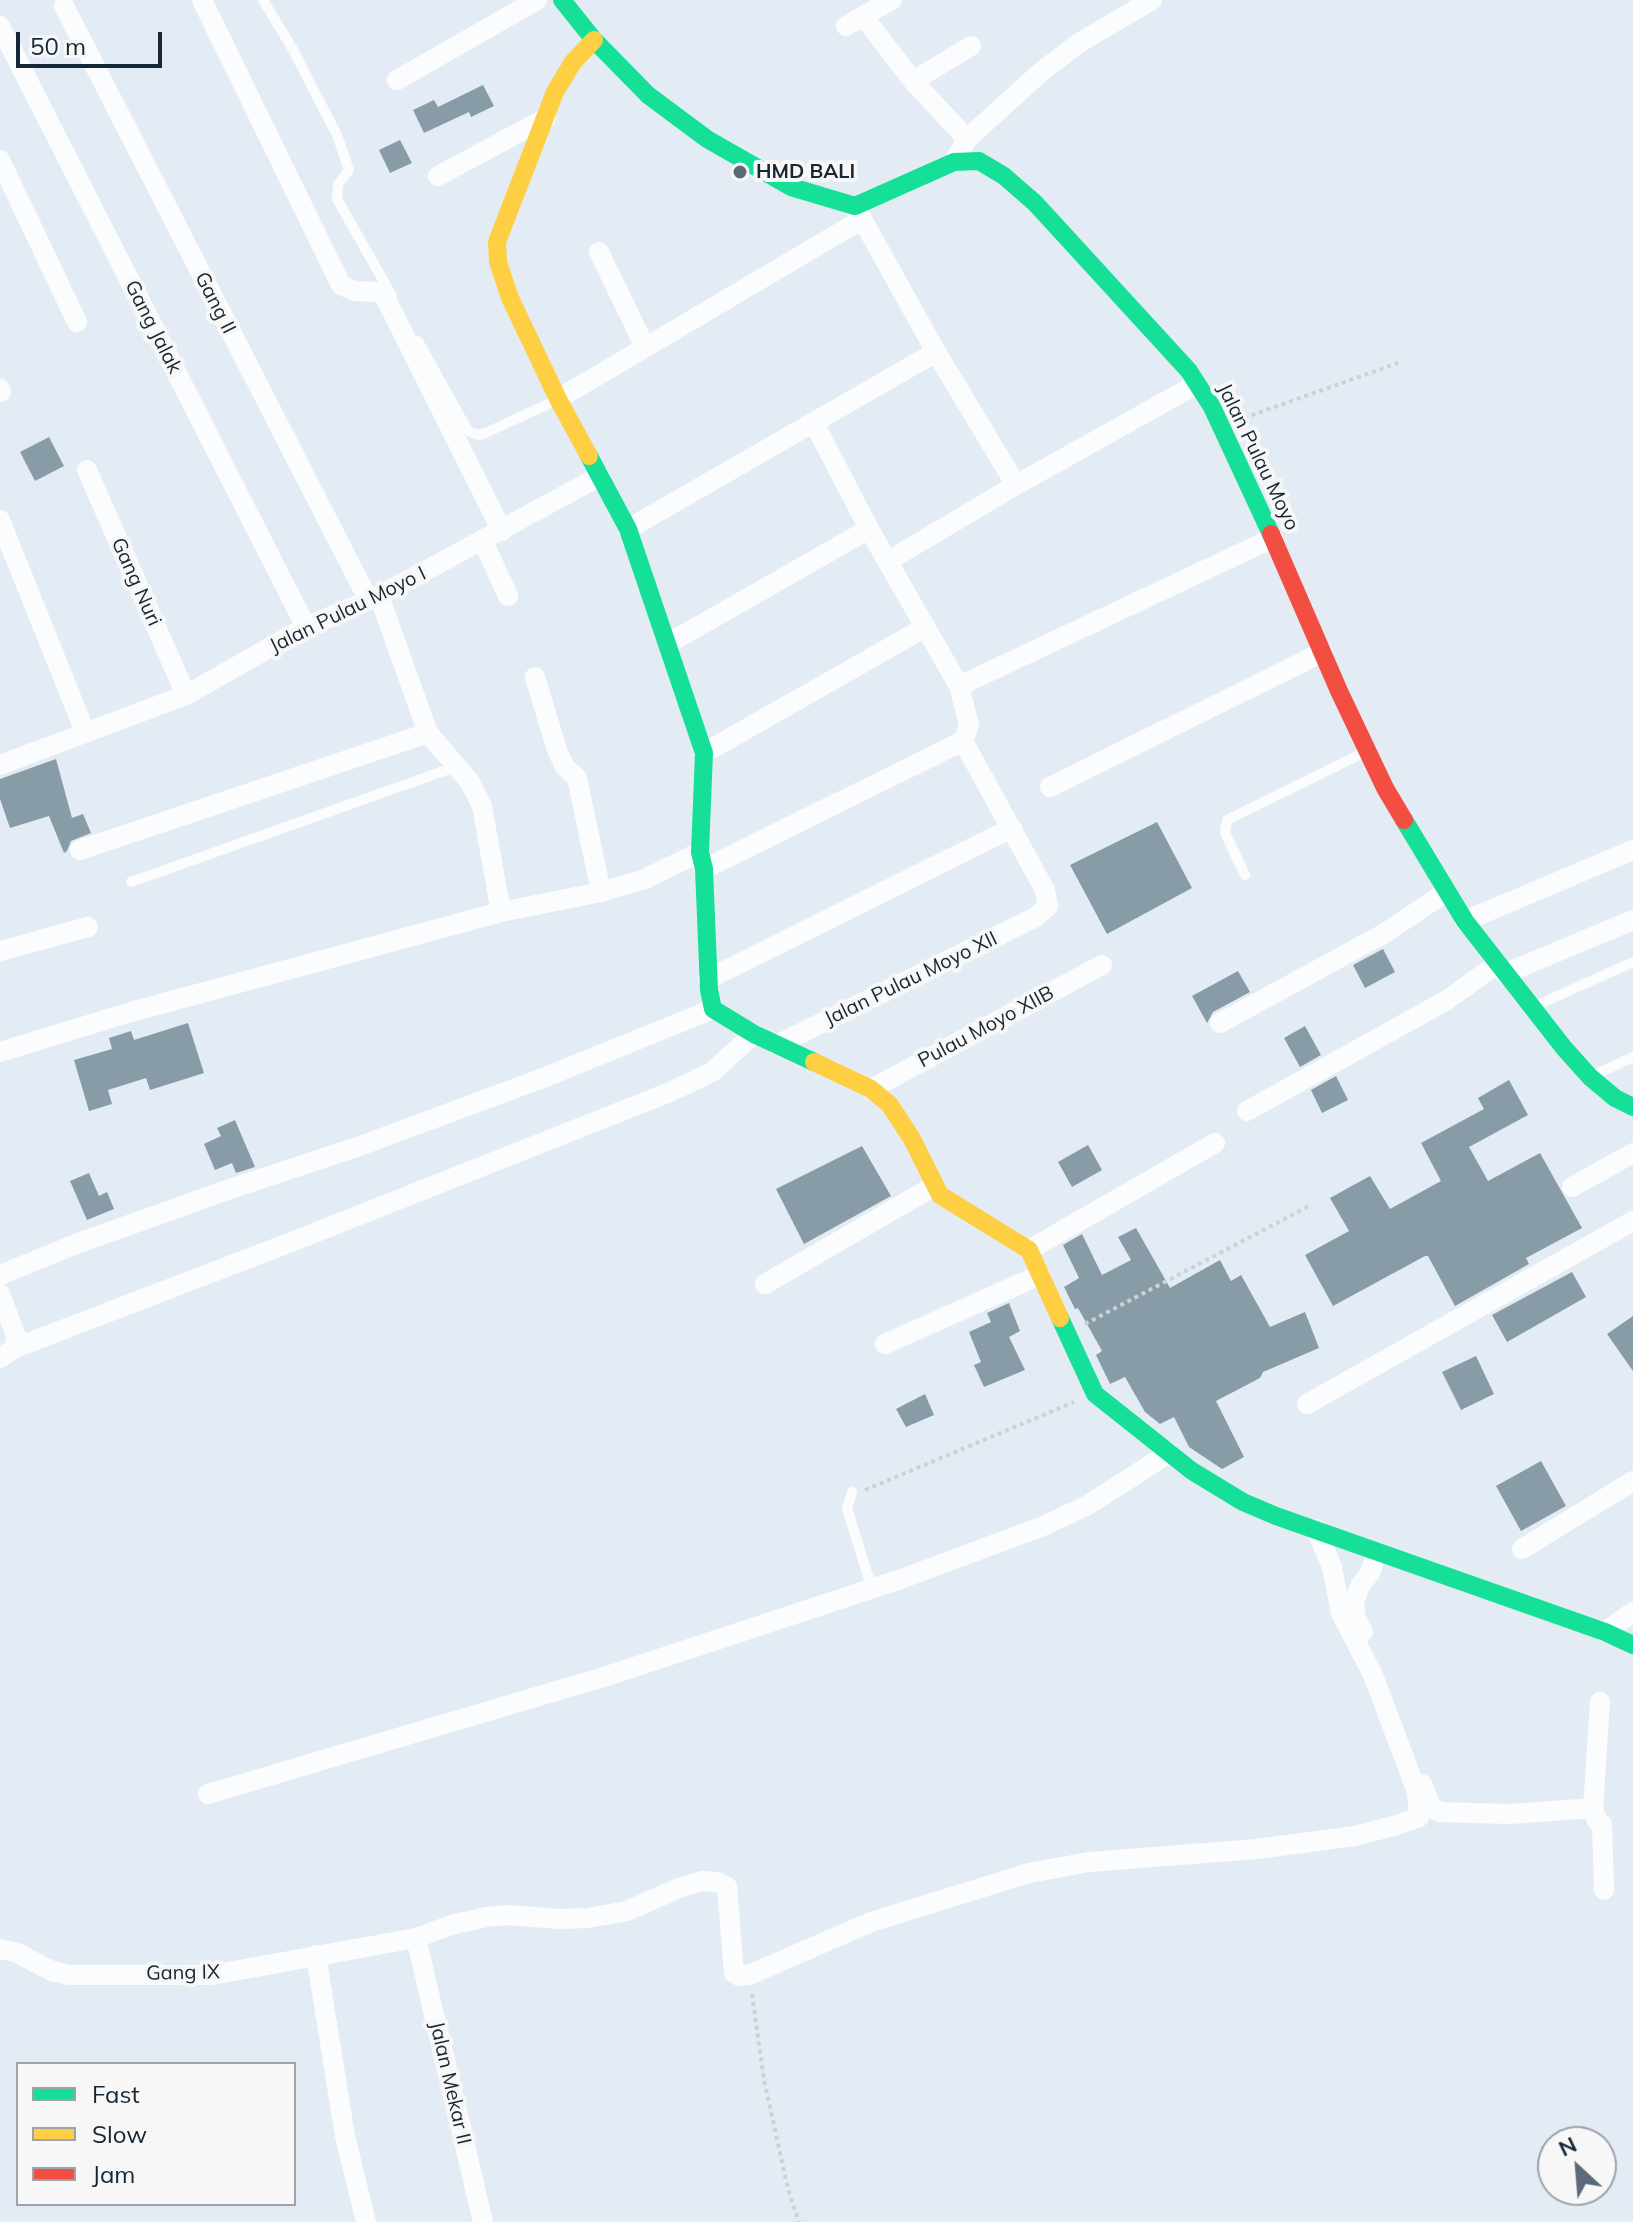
<!DOCTYPE html>
<style>
body{margin:0}
#map{position:relative;width:1633px;height:2222px;overflow:hidden;background:#e3ecf5;font-family:Mulish,sans-serif}
canvas{display:block}
.legend{position:absolute;left:16px;top:2062px;width:280px;height:144px;box-sizing:border-box;background:#f7f7f7;border:2px solid #9da3a9;margin:0;padding:10px 14px;list-style:none;font-size:24px;color:#152635}
.legend li{display:flex;align-items:center;gap:16px;height:40px}
.legend b{width:40px;border:2px solid #9da3a9}
.north{position:absolute;left:1537px;top:2126px;width:80px;height:80px;box-sizing:border-box;background:#f7f7f7;border:2px solid #9da3a9;border-radius:50%;rotate:334deg;font-size:22px;font-weight:700;line-height:32px;text-align:center;color:#152635}
.north::after{content:'';display:block;margin:auto;width:28px;height:36px;background:#5d6b78;clip-path:polygon(50% 0,100% 100%,50% 72%,0 100%)}
.scale{position:absolute;left:16px;top:32px;width:146px;height:36px;box-sizing:border-box;border:4px solid #152635;border-top:0;padding-left:10px;font-size:24px;line-height:28px;white-space:nowrap;color:#152635;-webkit-text-stroke:6px #f7f7f7;paint-order:stroke}
</style>
<div id="map">
<canvas width="1633" height="2222"></canvas>
<ul class="legend">
<li><b style="height:10px;background:#16e098"></b>Fast</li>
<li><b style="height:10px;background:#ffcf43"></b>Slow</li>
<li><b style="height:10px;background:#f24e42"></b>Jam</li>
</ul>
<div class="north">N</div>
<div class="scale">50 m</div>
</div>
<script>
const c = document.querySelector('canvas').getContext('2d');
c.lineJoin = 'round';
function fill(path, color) { c.fillStyle = color; c.fill(path, 'evenodd'); }
const poly = rows => new Path2D(rows.map(r => 'M' + r).join(''));
function stroke(path, color, width, dash) { c.strokeStyle = color; c.lineWidth = width; c.lineCap = dash ? 'butt' : 'round'; c.setLineDash(dash || []); c.stroke(path); }
function drawText(font, color, halo, rows, align = 'center') {
  c.font = font + ' Mulish,sans-serif'; c.lineWidth = 8; c.setLineDash([]); c.textBaseline = 'middle'; c.strokeStyle = halo; c.fillStyle = color; for (const [text, x, y, turn = 0] of rows) {
    c.save(); c.translate(x, y); c.rotate((+turn || 0) * Math.PI / 180); c.textAlign = isNaN(turn) ? turn : align; if (halo) c.strokeText(text, 0, 0); c.fillText(text, 0, 0); c.restore();
  }
}
fill(poly([
 [483,85,494,106,471,117,469,112,424,133,413,110,434,100,438,107],
 [400,140,412,163,390,173,379,150],
 [49,437,64,466,35,481,20,452],
 [56,759,72,818,83,814,91,833,71,841,67,851,64,853,49,816,10,828,0,799,0,779],
 [1157,822,1192,888,1107,934,1070,865],
 [1383,949,1395,972,1365,988,1353,965],
 [1238,971,1250,992,1213,1012,1207,1023,1192,996],
 [188,1023,204,1073,150,1090,146,1078,108,1090,112,1104,89,1111,74,1060,112,1049,109,1038,131,1031,134,1040],
 [1305,1026,1321,1055,1300,1067,1284,1038],
 [1336,1076,1348,1100,1322,1113,1311,1090],
 [1509,1080,1528,1115,1469,1147,1488,1181,1540,1153,1582,1228,1526,1258,1529,1264,1455,1306,1428,1256,1425,1256,1333,1306,1305,1255,1349,1231,1330,1198,1370,1176,1390,1209,1441,1181,1421,1143,1484,1109,1478,1098],
 [235,1120,255,1167,236,1173,232,1163,215,1170,204,1144,221,1136,217,1128],
 [1088,1145,1102,1170,1072,1187,1058,1162],
 [862,1146,891,1196,804,1244,776,1189],
 [89,1173,99,1196,107,1192,114,1209,87,1220,70,1181],
 [1136,1228,1170,1288,1220,1260,1231,1281,1241,1275,1270,1327,1305,1312,1319,1348,1263,1372,1260,1378,1216,1401,1244,1457,1222,1469,1189,1447,1174,1417,1160,1424,1145,1412,1125,1377,1110,1384,1096,1355,1102,1351,1078,1308,1075,1309,1064,1287,1079,1278,1063,1245,1082,1234,1102,1275,1131,1260,1118,1237],
 [1572,1272,1586,1297,1507,1342,1492,1315],
 [1009,1303,1020,1331,1009,1337,1025,1370,984,1387,974,1365,981,1362,969,1332,991,1322,987,1313],
 [1633,1316,1633,1371,1607,1334],
 [1476,1356,1494,1394,1461,1410,1442,1372],
 [925,1394,934,1415,906,1427,896,1409],
 [1541,1461,1566,1506,1521,1531,1496,1486]
]), '#879ca6');
stroke(poly([
 [1244,418,1398,363],
 [1085,1324,1311,1205],
 [865,1490,1074,1402],
 [752,1994,764,2080,788,2189,799,2222]
]), '#ced1d4', 4, [4, 4]);
stroke(poly([
 [263,0,292,48,337,135,349,170,338,184,337,199,392,296],
 [418,341,468,431,475,434,481,435,557,400],
 [1245,875,1225,833,1227,820,1365,752],
 [131,882,455,767],
 [1533,1007,1633,962],
 [1592,1076,1633,1057],
 [852,1492,847,1508,872,1589]
]), '#fbfcfe', 10);
stroke(poly([
 [202,0,341,285,354,291,378,292,385,297,502,531],
 [64,6,368,599],
 [863,16,892,0],
 [0,26,306,627],
 [846,26,863,16,913,81,967,139],
 [397,80,537,0],
 [913,81,971,46],
 [0,160,77,322],
 [954,162,967,139,1041,72,1079,43,1152,0],
 [438,176,546,118],
 [856,208,936,352,1016,485],
 [599,252,645,347],
 [0,389,1,392],
 [558,399,861,220],
 [87,470,186,695],
 [0,520,85,732],
 [628,529,936,352],
 [483,541,508,596],
 [888,561,1016,485,1197,384],
 [379,596,428,733,470,782,482,806,501,912],
 [669,643,869,529],
 [535,677,557,750,565,767,577,778,601,892],
 [959,686,1273,538],
 [704,753,924,628],
 [0,765,186,695,306,627,379,596,600,476],
 [1050,787,1323,652],
 [80,850,428,733],
 [704,869,963,741],
 [1465,921,1633,850],
 [0,951,88,927],
 [1504,974,1633,920],
 [708,979,1012,828],
 [1220,1023,1385,933,1446,892],
 [777,1045,1036,917,1048,906,1045,890,963,741,969,725,959,686,869,529,814,423],
 [0,1052,131,1012,501,912,601,892,645,879,700,852],
 [871,1089,1102,965],
 [1247,1111,1447,1000,1497,964],
 [1572,1187,1633,1153],
 [1029,1250,1215,1143],
 [0,1275,76,1244,230,1189,360,1146,543,1078,713,1009],
 [765,1284,934,1186],
 [0,1294,16,1336,15,1348],
 [885,1344,1040,1275],
 [0,1358,15,1348,294,1241,670,1092,712,1072,754,1034],
 [1307,1404,1633,1221],
 [1522,1549,1633,1481],
 [1363,1632,1356,1619,1354,1603,1360,1586,1370,1573,1377,1552],
 [1605,1632,1633,1612],
 [1600,1702,1593,1808,1597,1821,1602,1824,1604,1890],
 [1422,1784,1432,1808,1440,1812,1510,1814,1593,1808],
 [208,1794,607,1676,901,1579,1041,1527,1088,1505,1169,1453],
 [416,1938,483,2222],
 [0,1949,15,1952,52,1971,69,1975,212,1975,416,1938,451,1925,486,1917,507,1915,559,1919,588,1918,627,1911,679,1888,702,1881,717,1882,727,1887,734,1973,739,1976,749,1975,871,1922,1029,1873,1089,1862,1257,1849,1355,1836,1397,1825,1419,1817,1417,1792,1373,1675,1341,1613,1332,1567,1316,1529],
 [316,1955,345,2136,366,2222]
]), '#fbfcfe', 20);
stroke(poly([
 [562,0,594,40,648,95,707,139,791,187,855,206,954,162,979,161,1004,176,1035,203,1189,371,1212,407,1271,534],
 [589,456,628,529,704,753,700,852,704,869,709,990,713,1009,754,1034,814,1062],
 [1404,820,1465,921,1564,1048,1590,1077,1615,1098,1633,1107],
 [1060,1318,1095,1394,1192,1471,1243,1502,1276,1516,1605,1632,1633,1645]
]), '#16e098', 18);
stroke(poly([
 [589,456,558,399,510,298,498,262,497,242,555,92,573,62,594,40],
 [814,1062,871,1089,890,1105,912,1139,940,1195,1029,1250,1060,1318]
]), '#ffcf43', 18);
stroke(poly([
 [1271,534,1339,691,1385,788,1404,820]
]), '#f24e42', 18);
for (const [x, y, r, color] of [
 [740,172,8,"#5d6b78"]
]) { const dot = new Path2D(); dot.arc(x, y, r, 0, 2 * Math.PI); c.fillStyle = color; c.fill(dot); stroke(dot, '#f7f7f7', 3); }
drawText('bold 20px', '#152635', '#f7f7f7', [
 ["HMD BALI",756,172]
], 'left');
drawText('20px', '#152635', '#f7f7f7', [
 ["Gang II",215,303,63],
 ["Gang Jalak",153,327,63],
 ["Jalan Pulau Moyo",1258,457,64],
 ["Gang Nuri",136,582,66],
 ["Jalan Pulau Moyo I",348,610,-26],
 ["Jalan Pulau Moyo XII",911,979,-26],
 ["Pulau Moyo XIIB",986,1027,-28],
 ["Gang IX",183,1973,-1],
 ["Jalan Mekar II",450,2083,77]
]);
</script>
